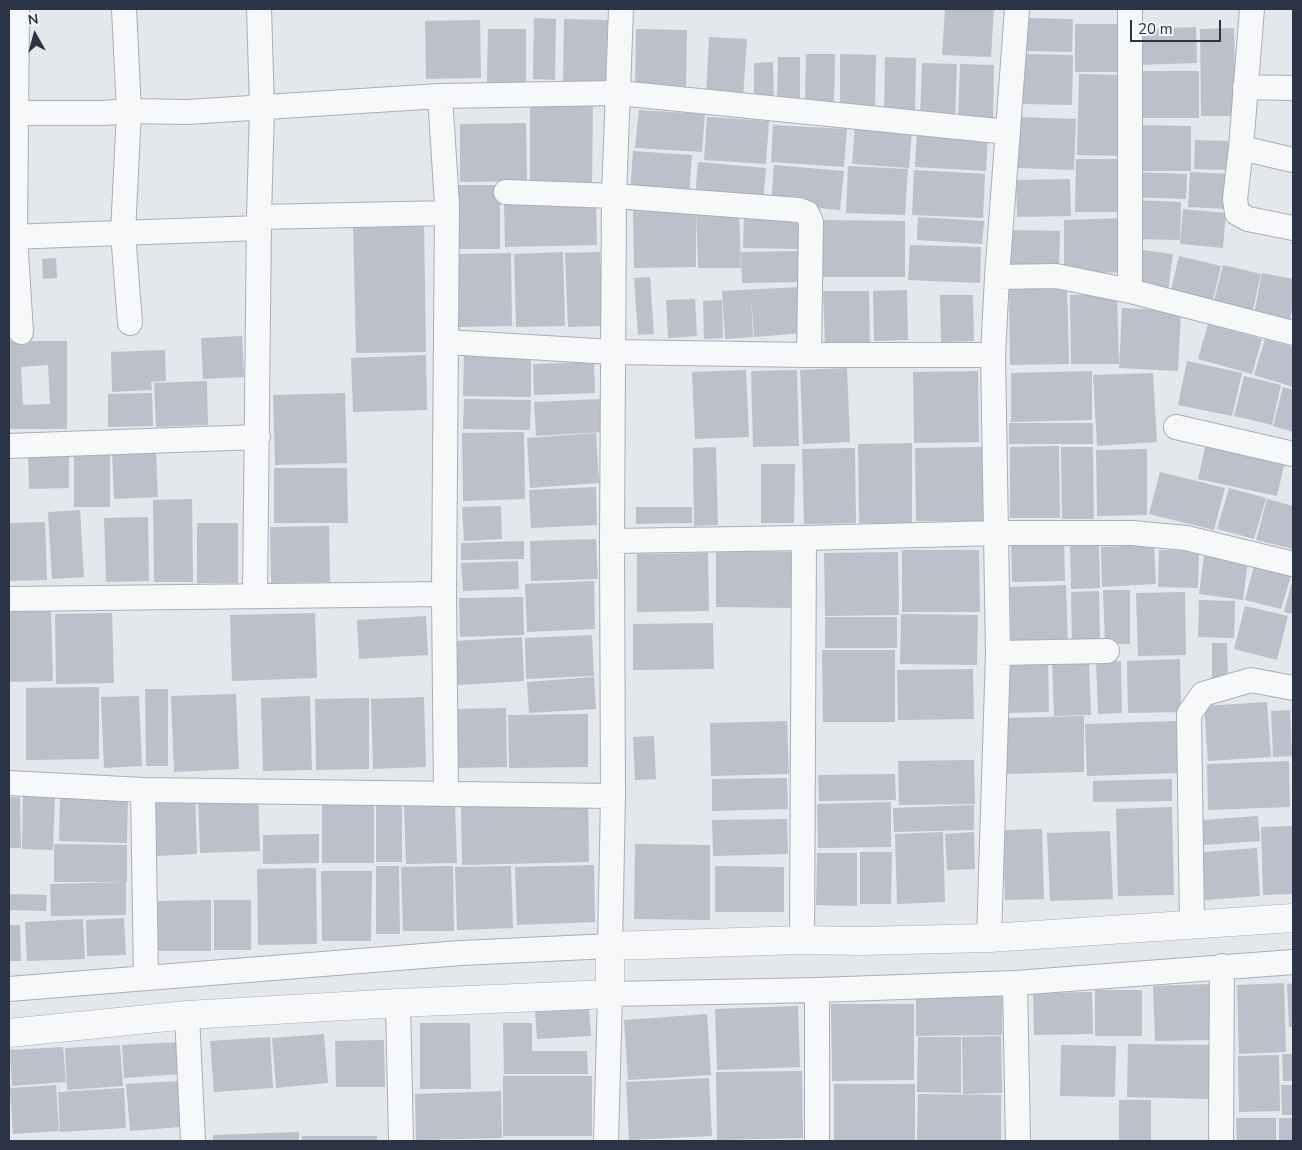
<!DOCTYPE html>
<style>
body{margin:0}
#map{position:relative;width:1302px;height:1150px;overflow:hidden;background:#e4e7ec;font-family:"Nunito Sans",sans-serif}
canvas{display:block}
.frame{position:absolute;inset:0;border:10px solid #2b3445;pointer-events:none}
.north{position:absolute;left:10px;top:10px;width:50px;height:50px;-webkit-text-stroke:4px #f4f6f9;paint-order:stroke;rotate:353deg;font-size:14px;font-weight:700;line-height:20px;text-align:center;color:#2b3445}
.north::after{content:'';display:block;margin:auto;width:18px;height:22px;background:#2b3445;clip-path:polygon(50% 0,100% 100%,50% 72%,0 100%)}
.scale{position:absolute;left:1130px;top:20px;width:91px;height:22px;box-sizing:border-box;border:2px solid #2b3445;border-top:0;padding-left:6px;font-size:15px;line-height:18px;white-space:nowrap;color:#2b3445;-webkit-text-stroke:4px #f4f6f9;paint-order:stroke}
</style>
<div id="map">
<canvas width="1302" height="1150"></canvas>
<div class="frame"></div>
<div class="north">N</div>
<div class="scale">20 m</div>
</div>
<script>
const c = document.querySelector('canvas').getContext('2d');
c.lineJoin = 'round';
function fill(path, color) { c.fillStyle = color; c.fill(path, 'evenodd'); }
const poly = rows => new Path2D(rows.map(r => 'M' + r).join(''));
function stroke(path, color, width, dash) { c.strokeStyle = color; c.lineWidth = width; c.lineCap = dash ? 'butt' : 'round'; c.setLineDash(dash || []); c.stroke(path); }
fill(poly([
 [945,9,994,9,991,57,942,55],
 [534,18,556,19,555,80,533,79],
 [1027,18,1073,19,1072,52,1026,51],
 [564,19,610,20,610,81,563,81],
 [480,20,481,78,426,79,425,21],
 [1075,24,1121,24,1122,72,1075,72],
 [1196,27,1197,63,1136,65,1134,29],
 [1234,28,1236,116,1201,116,1200,29],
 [488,29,526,29,526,82,487,82],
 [636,29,687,30,686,91,635,91],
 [709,37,747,39,743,97,706,95],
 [806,54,835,54,834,105,805,104],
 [840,54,876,55,875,110,840,109],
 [1024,54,1073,55,1072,105,1023,104],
 [778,57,800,57,800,101,777,100],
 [885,57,916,58,915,115,884,115],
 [773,62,774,99,754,99,754,63],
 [922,63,957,64,955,121,920,120],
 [960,64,994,65,993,123,958,122],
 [1136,71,1199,71,1199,118,1136,118],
 [1079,74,1121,75,1119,156,1077,155],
 [530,97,593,97,592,187,530,187],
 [639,110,705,114,702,152,635,148],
 [707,117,769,121,766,164,704,160],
 [1019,117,1076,119,1074,170,1018,168],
 [526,123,527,181,460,182,460,124],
 [773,125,847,129,844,167,771,162],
 [1134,125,1191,126,1191,171,1134,171],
 [855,126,912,130,909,168,852,164],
 [917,131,988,135,986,171,915,167],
 [1195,140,1228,141,1228,170,1194,169],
 [633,151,692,155,689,197,630,193],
 [1076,159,1121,159,1121,212,1075,212],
 [698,162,766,168,763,204,695,198],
 [774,165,844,171,840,210,771,204],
 [848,166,908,169,905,215,846,213],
 [914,170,985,174,983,218,912,215],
 [1132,172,1187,174,1186,199,1131,197],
 [1190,172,1228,174,1226,209,1188,207],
 [1070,179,1071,216,1017,217,1016,180],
 [458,185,500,185,500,249,458,249],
 [1133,200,1181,202,1180,240,1132,239],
 [596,202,597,245,505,247,504,204],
 [696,208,696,267,634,268,633,209],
 [1183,209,1226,213,1223,248,1180,244],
 [739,210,741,268,698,268,696,211],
 [744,214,800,215,800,249,743,248],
 [918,217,984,221,982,244,917,240],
 [1126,218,1126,272,1064,274,1064,220],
 [823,220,905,221,905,277,823,277],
 [424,223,426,352,356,353,353,225],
 [1011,230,1060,231,1059,270,1011,270],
 [910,245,981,247,980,283,908,280],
 [1135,249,1173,254,1168,291,1130,285],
 [800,251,801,282,742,283,741,252],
 [563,252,565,326,516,327,514,254],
 [600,252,604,326,568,327,565,253],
 [511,253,512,326,459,327,458,254],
 [1179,256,1221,266,1212,304,1170,294],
 [56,258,57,278,43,279,42,259],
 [1223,265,1261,274,1252,314,1213,305],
 [1262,273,1293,279,1293,302,1290,321,1254,314],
 [650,277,654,334,638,335,634,278],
 [1067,286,1069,364,1010,365,1009,287],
 [800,287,803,333,754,337,751,297,753,337,725,339,722,291],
 [907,290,908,340,874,341,873,291],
 [823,291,869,291,870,343,825,344],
 [1117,294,1119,364,1071,364,1070,295],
 [940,295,973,295,974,341,941,342],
 [695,299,697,336,668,338,666,300],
 [722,300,723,338,704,339,703,301],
 [1122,308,1181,311,1178,371,1119,368],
 [1208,324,1262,339,1252,374,1198,359],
 [242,336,244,377,203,379,201,338],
 [1265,339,1293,347,1293,387,1254,375],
 [9,341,67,341,67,429,9,429],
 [48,365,50,404,23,405,21,367],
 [165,350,166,381,151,382,152,390,112,392,111,352],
 [464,354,531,355,531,397,463,396],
 [426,355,427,410,353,412,351,358],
 [1187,361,1242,373,1232,416,1178,405],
 [594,362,595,393,534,395,533,364],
 [847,368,850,442,803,444,800,370],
 [746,370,749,437,695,439,692,372],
 [797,370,799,446,753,447,751,371],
 [978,371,979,442,914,443,913,372],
 [1092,371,1092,420,1011,422,1011,373],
 [1153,373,1157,442,1097,446,1093,375],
 [1244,376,1281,385,1272,425,1234,416],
 [207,381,208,425,156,427,154,383],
 [1283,387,1293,390,1293,432,1273,426],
 [152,393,153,426,108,427,108,394],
 [345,393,347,463,275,465,273,395],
 [464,399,531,400,530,430,463,429],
 [601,399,603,432,536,436,534,402],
 [1009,423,1093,423,1093,444,1009,444],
 [524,432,525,499,463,501,462,433],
 [596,433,599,483,530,488,527,438],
 [1207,439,1286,457,1277,496,1198,479],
 [912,443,912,523,859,523,858,444],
 [1059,446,1060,518,1010,518,1010,447],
 [716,447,718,525,694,526,693,448],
 [983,447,984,521,916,521,915,448],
 [1061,447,1093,447,1094,519,1062,519],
 [855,448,856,523,804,524,802,449],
 [1147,449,1147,515,1097,516,1096,450],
 [69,450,69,488,29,489,28,451],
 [156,450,158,497,114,499,112,452],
 [74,451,110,451,110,507,74,507],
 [761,464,795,464,794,523,761,523],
 [274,468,347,468,348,523,274,523],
 [1160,472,1225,488,1214,530,1149,514],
 [596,487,597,525,531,528,529,490],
 [1229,488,1266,498,1254,539,1217,529],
 [192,499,193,582,154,582,153,500],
 [1267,499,1293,506,1293,549,1256,540],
 [501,506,502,539,464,541,462,507],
 [636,507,692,507,692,523,636,524],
 [80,510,84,577,52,579,48,512],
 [148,517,149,581,106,582,104,518],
 [45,522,47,580,9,581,9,523],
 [197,523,238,523,238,583,197,583],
 [329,526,330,582,271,583,270,527],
 [596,539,598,579,531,581,530,541],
 [1064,539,1065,581,1012,582,1011,540],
 [524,541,524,559,461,560,461,543],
 [1154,545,1156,584,1102,587,1101,547],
 [1070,546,1099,546,1100,588,1071,589],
 [902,550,979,550,980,612,902,612],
 [1159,550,1199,551,1198,588,1158,587],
 [716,551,795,552,795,608,716,607],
 [898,552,899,615,825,616,824,553],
 [708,553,709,611,637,612,637,554],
 [1204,556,1248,561,1243,600,1199,594],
 [518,561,519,589,463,591,461,563],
 [1254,566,1291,576,1281,609,1245,600],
 [1293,578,1293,614,1284,612],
 [594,581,595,629,527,632,525,584],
 [1066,585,1068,646,1011,648,1010,587],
 [1103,590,1130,590,1130,644,1105,644],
 [1099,591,1100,643,1072,644,1071,592],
 [1185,592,1186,655,1138,656,1136,593],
 [523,597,524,635,460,637,459,598],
 [1199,600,1235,601,1234,638,1198,637],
 [1245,606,1288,616,1277,660,1234,649],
 [51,610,53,681,9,682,9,612],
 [112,613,114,683,56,684,55,614],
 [315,613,317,678,232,681,230,615],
 [901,614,978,615,977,665,900,664],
 [426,616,428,655,359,659,357,620],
 [825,617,897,617,897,648,825,648],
 [713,623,714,669,633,670,633,624],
 [592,635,594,676,526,679,525,638],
 [522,637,524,681,457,685,455,641],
 [1212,643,1227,643,1228,680,1212,680],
 [822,650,895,650,895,722,823,722],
 [1048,658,1049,712,1004,713,1003,659],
 [1180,659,1181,712,1128,713,1127,661],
 [1089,660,1091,715,1054,716,1052,661],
 [1096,661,1121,661,1122,713,1098,714],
 [973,669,974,719,898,720,897,670],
 [594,677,596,709,529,713,527,682],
 [99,687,99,759,26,760,26,688],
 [145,689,168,689,168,766,146,766],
 [236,694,239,769,174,772,171,696],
 [139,696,142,766,104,768,101,697],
 [310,696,312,770,263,771,261,698],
 [424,697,426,767,373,769,371,699],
 [369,698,369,769,316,770,315,699],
 [1267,702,1271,757,1208,761,1204,706],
 [506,708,507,767,455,768,454,709],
 [1290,710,1292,756,1273,757,1271,711],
 [588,714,588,767,509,768,508,715],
 [1084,716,1084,772,1004,774,1004,718],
 [787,721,789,774,711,776,710,723],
 [1176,721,1178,773,1087,776,1085,724],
 [654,736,656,779,635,780,633,737],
 [974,760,975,804,899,805,898,761],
 [1289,761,1290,807,1208,810,1207,764],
 [895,774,896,800,819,801,818,775],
 [787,778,788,809,712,811,712,779],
 [1172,779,1172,801,1093,802,1093,781],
 [195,791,197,854,157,856,155,793],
 [23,793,55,794,53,850,22,849],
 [60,796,128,798,127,843,59,841],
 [258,796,260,851,200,853,198,798],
 [9,797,20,797,21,848,9,848],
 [588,798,589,862,462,865,461,801],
 [322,802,374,802,374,863,322,863],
 [376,802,402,802,402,862,376,862],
 [891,802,891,847,818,848,817,804],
 [455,803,457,863,406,864,404,804],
 [974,805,974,830,894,832,893,808],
 [1172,807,1174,895,1118,896,1116,809],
 [1258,816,1260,841,1204,845,1202,820],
 [787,819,788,854,713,856,712,820],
 [1293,826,1293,894,1263,895,1261,827],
 [1042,829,1044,899,1005,900,1003,830],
 [1110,831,1113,899,1050,901,1047,833],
 [943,832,945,902,897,904,895,834],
 [974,832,975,869,947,870,945,834],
 [319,834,319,863,263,864,263,835],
 [54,844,127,845,127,882,54,882],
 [635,844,710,845,710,920,634,919],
 [1257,848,1260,896,1205,900,1202,852],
 [860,852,892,852,891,904,860,904],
 [817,853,857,853,857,906,816,905],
 [594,865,595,922,517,925,515,867],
 [376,866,399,866,400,934,376,934],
 [453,866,454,931,403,931,401,867],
 [511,866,513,928,457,930,455,867],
 [715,866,784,867,784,912,715,912],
 [316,868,317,944,258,945,257,869],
 [321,871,372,871,371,941,322,941],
 [126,882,126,915,51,916,50,884],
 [9,894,47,895,46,911,9,910],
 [211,900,211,951,158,951,158,901],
 [214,900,251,900,251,950,214,950],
 [124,918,126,955,87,956,86,920],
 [83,919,85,959,27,961,25,922],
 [9,925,20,925,21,961,9,961],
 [1284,983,1286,1052,1239,1054,1237,985],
 [1293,983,1293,1027,1289,1027,1287,984],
 [1209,984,1211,1040,1155,1041,1153,986],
 [1095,990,1142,990,1142,1036,1095,1036],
 [1092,992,1093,1034,1034,1035,1033,993],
 [1002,996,1002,1035,916,1036,916,997],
 [831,1004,914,1004,914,1080,832,1081],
 [798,1006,800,1067,717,1070,715,1009],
 [589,1008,591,1036,537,1039,535,1011],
 [707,1014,711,1075,628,1080,624,1020],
 [420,1023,470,1023,471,1089,420,1089],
 [503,1023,532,1023,532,1051,587,1051,588,1074,504,1074],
 [324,1034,328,1083,276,1088,272,1038],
 [1001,1036,1002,1093,963,1094,962,1037],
 [270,1037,273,1088,214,1092,210,1041],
 [918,1037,961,1037,961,1093,917,1092],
 [384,1040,385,1087,336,1087,335,1041],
 [179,1042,181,1074,124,1078,122,1045],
 [1128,1044,1210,1045,1209,1099,1127,1097],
 [120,1045,123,1086,67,1090,65,1048],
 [1061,1045,1116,1046,1115,1097,1060,1096],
 [63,1047,66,1082,12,1086,10,1050],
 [1282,1054,1293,1054,1293,1081,1283,1081],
 [1279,1055,1280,1111,1239,1112,1238,1056],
 [802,1071,803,1138,717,1140,716,1072],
 [503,1076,592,1076,592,1136,503,1136],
 [709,1078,712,1136,629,1140,626,1082],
 [178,1081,181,1127,130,1131,126,1084],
 [834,1084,915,1084,915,1140,834,1140],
 [56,1085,59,1131,13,1134,10,1088],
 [1281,1085,1293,1085,1293,1115,1282,1115],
 [124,1088,126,1128,60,1132,58,1092],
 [501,1091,502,1138,416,1140,415,1094],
 [918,1094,1001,1095,1001,1141,917,1140],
 [1119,1100,1151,1100,1151,1140,1119,1140],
 [1236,1118,1276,1118,1276,1141,1237,1141],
 [1279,1118,1293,1118,1293,1141,1279,1141],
 [299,1132,299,1141,213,1141,213,1135],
 [302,1136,377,1136,377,1141,302,1141]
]), '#bbc0ca');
const minor = poly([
 [17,9,15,237,21,332],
 [124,9,129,111,123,233,130,323],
 [1252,9,1241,148,1235,199,1237,213,1248,219,1293,228],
 [1245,87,1293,88],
 [440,96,447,205,444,594,446,794],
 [9,113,103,113,129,111,187,112,440,96,619,93,1008,132],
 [1241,148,1293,160],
 [506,192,614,196,799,210,807,213,811,222,809,355],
 [259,217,447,213],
 [9,237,259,228],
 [997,277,1056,276,1130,291,1293,333],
 [1130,291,1130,9],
 [446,342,612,352,809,355,993,355],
 [1176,427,1293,454],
 [9,446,258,437],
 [612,541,804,538,997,533,1132,533,1186,538,1293,564],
 [255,596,259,217,262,108,259,9],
 [9,599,444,594],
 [998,653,1107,651],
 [9,783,143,790,613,796],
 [143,790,146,978],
 [1192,924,1189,714,1203,694,1251,680,1293,688],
 [989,938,998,653,993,355,997,277,1017,9],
 [802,940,804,538],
 [1015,983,1018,1141],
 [9,989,461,953,610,946,613,796,612,541,614,196,621,9],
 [398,1003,401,1141],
 [187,1015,193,1141],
 [606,1141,610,994,817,990,1015,983,1293,962],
 [817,1141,817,990],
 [1221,1141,1222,966]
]);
const tertiary = poly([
 [9,1033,187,1015,398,1003,610,994,610,946,802,940,860,941,989,938,1293,918]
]);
stroke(minor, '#a9aeb7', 26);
stroke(tertiary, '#a9aeb7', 29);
stroke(minor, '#f7f8fa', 24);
stroke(tertiary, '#f7f8fa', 28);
</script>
